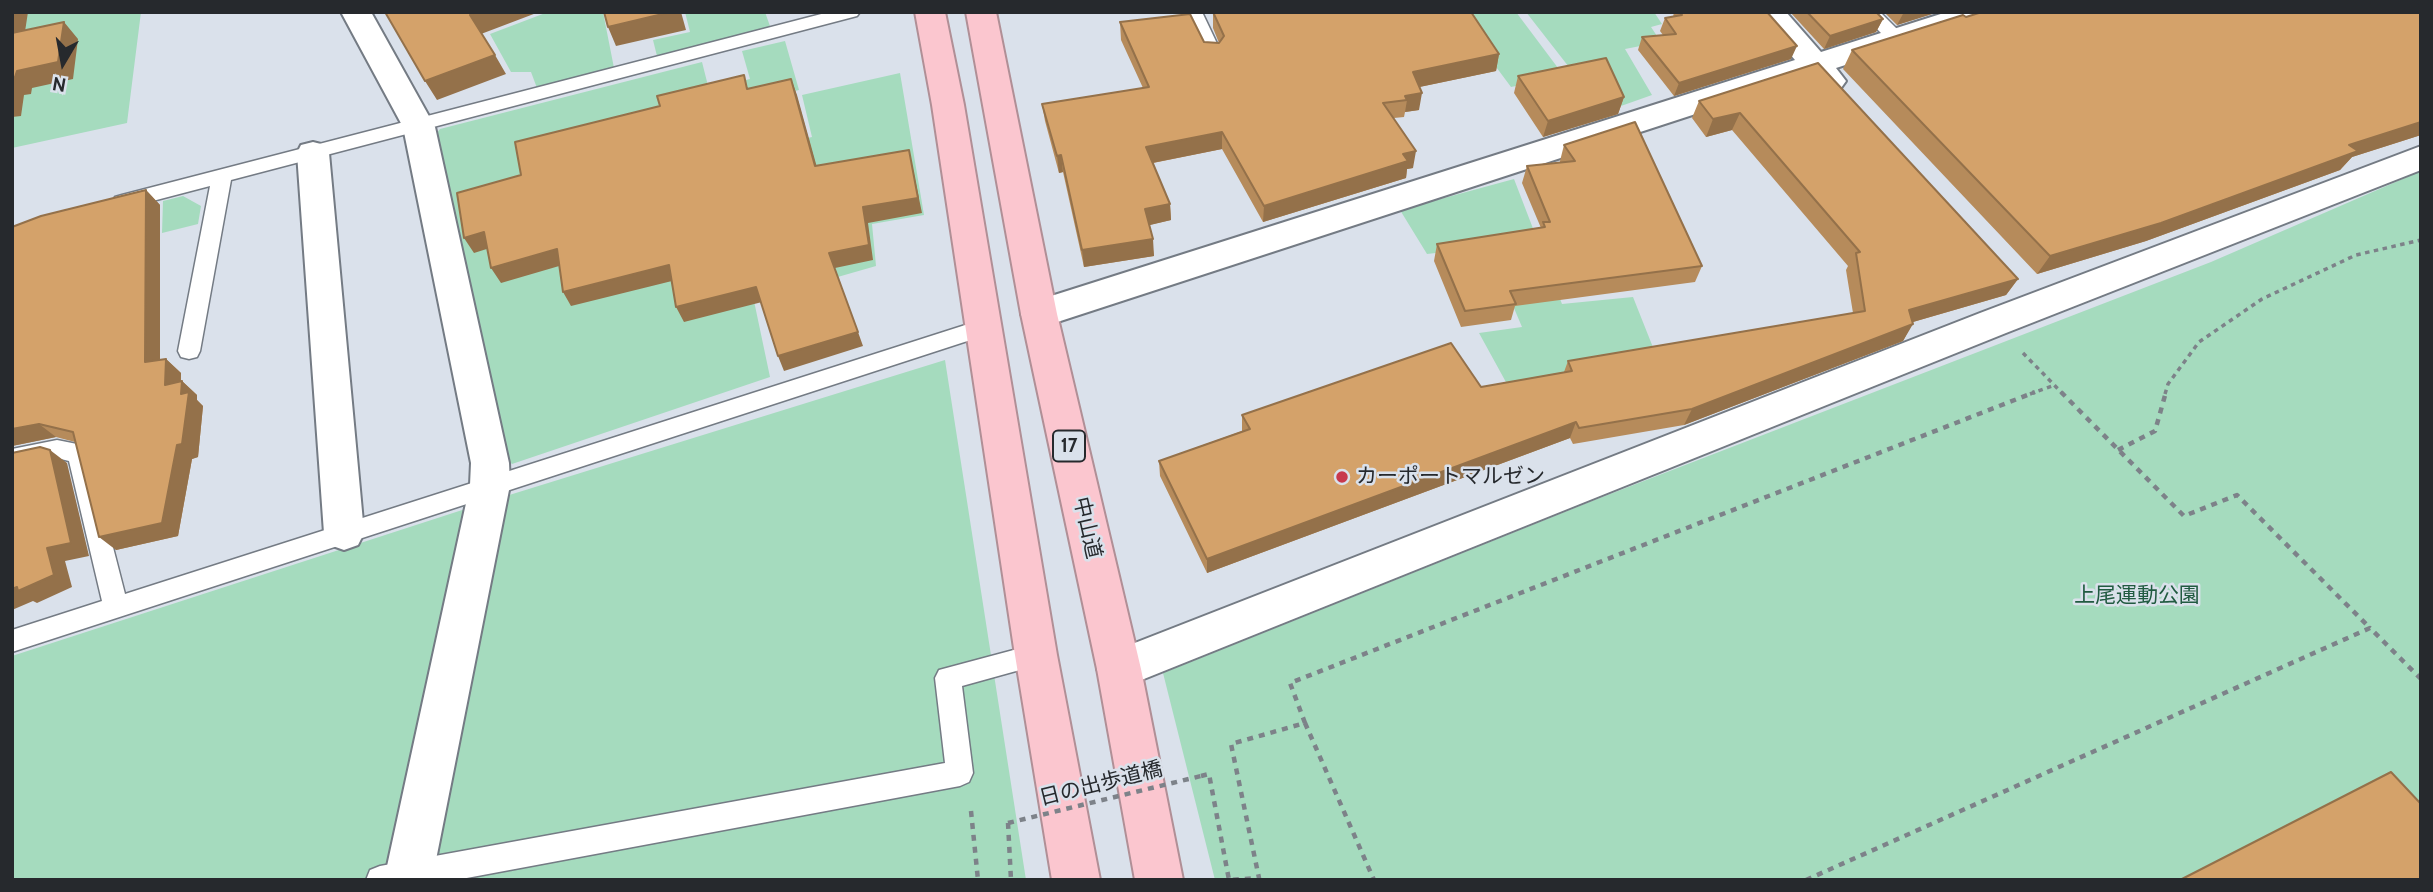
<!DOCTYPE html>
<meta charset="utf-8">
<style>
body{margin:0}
#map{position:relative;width:2433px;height:892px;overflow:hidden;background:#dae1eb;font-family:Cabin,sans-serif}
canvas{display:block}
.frame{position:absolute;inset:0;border:14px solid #26292d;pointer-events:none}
.north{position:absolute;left:28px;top:28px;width:70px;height:70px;-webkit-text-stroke:5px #dae1eb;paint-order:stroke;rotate:190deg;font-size:19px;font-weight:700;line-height:28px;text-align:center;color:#26292d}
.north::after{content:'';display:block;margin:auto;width:24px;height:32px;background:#26292d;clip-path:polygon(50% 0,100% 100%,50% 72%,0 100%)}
</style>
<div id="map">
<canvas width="2433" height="892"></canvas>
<div class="frame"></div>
<div class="north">N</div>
</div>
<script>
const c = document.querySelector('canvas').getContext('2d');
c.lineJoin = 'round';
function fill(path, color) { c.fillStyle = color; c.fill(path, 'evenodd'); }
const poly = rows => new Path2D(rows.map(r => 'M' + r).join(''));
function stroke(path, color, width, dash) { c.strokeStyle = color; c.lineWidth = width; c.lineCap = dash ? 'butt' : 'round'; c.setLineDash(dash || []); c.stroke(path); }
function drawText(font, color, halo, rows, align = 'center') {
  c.font = font + ' Cabin,"Noto Sans JP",sans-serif'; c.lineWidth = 5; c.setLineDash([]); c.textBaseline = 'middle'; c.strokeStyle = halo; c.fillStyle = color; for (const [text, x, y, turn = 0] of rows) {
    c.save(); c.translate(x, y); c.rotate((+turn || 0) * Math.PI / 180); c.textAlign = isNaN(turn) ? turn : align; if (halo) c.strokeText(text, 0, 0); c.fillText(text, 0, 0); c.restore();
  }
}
fill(poly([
 [12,12,141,12,127,123,12,148],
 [548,12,603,12,614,68,537,88,531,72,511,72,490,34],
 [685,12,765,12,771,29,657,56,653,40,690,32],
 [1516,12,1564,76,1511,87,1456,13],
 [1526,12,1654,12,1662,24,1651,27,1661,42,1625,49,1652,95,1604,112],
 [785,41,799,90,716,110,711,88,750,79,742,51],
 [702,62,726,157,812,137,802,95,900,73,924,215,872,224,876,266,754,301,770,377,512,464,505,458,436,134,440,129],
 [2421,171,2421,880,1215,880,1163,673,1592,501,2211,262],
 [1514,179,1562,304,1633,297,1658,360,1507,384,1479,333,1522,327,1488,247,1427,254,1400,210],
 [183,196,201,206,198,224,162,233,163,201],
 [945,360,1026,880,12,880,12,656,490,501]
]), '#a5dbbe');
const lane = poly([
 [829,12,860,12,857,16,231,180,200,351,197,357,189,359,181,357,178,351,210,186,122,209,115,207,112,202,115,197,122,195,829,12],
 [1184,12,1202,12,1222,54,1219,58,1207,58,1184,12],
 [1860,12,1880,12,1903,35,1906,39,1903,43,1891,43,1860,12],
 [984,319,992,321,995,327,992,333,12,652,12,630,102,601,69,461,57,458,12,468,12,449,57,440,87,446,125,594,984,319],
 [1036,644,1045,647,1049,655,1045,663,962,686,973,773,969,782,960,786,456,880,366,880,370,870,380,866,945,763,935,678,939,670,1036,644]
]);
const street = poly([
 [341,12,371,12,435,127,509,463,510,485,432,880,384,880,470,485,471,463,403,127,341,12],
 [1754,12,1786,12,1821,52,1947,12,1994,12,1989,19,1836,68,1846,81,1841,88,1830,91,1819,88,1809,77,1039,328,1026,324,1021,314,1026,304,1795,60,1754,12],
 [313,142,325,145,329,153,364,533,358,545,344,550,330,545,324,533,297,153,301,145,313,142],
 [2421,146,2421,170,2006,333,1134,683,1119,689,1104,683,1097,669,1104,655,1980,313,2421,146]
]);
const highway = poly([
 [915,12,945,12,964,105,1057,655,1100,880,1052,880,1015,655,932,105,915,12],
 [966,12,996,12,1057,314,1141,669,1183,880,1135,880,1097,669,1021,314,966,12]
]);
stroke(lane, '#747b84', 3);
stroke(street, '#747b84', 4);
stroke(highway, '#b08f96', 4);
stroke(poly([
 [2023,353,2063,394],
 [2030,394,2055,385],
 [2165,394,2168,384,2199,342,2262,299,2356,255,2421,240]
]), '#7d8289', 3.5, [4.5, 4.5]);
stroke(poly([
 [2061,392,2184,516,2237,495,2370,628],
 [2118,450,2155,431,2166,392],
 [1305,723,1290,683,2035,392],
 [1201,776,1209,774,1229,880,1259,878,1231,744,1305,723,1374,880],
 [971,811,978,880],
 [1008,823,1011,880],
 [1806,880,2370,628,2421,679]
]), '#7d8289', 4.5, [6, 6]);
fill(lane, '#fff');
fill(street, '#fff');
fill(highway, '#fbc6cf');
stroke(poly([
 [1008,823,1201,776]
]), '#7d8289', 4.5, [6, 6]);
fill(poly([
 [1213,12,1471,12,1499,54,1496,71,1419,87,1419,110,1405,112,1404,117,1394,118,1413,168,1407,169,1406,178,1263,222,1222,149,1153,163,1170,204,1171,220,1149,225,1154,256,1084,267,1063,172,1059,173,1045,121,1042,104,1143,88,1121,40,1120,22,1204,42,1219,43,1213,28],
 [1674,12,1767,12,1791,59,1674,96,1638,50,1642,37,1663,35,1660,31,1665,18,1673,17],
 [1790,12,1876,12,1883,19,1876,32,1824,49],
 [1884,12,1933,12,1932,14,1897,25],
 [2421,12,2421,135,2352,157,2340,170,2146,241,2037,274,1843,69,1852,50,1966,17],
 [1818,63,2018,279,2006,295,1913,322,1903,341,1684,425,1573,444,1570,438,1207,573,1160,476,1159,461,1242,431,1242,415,1481,387,1564,372,1568,361,1853,313,1846,270,1848,266,1732,130,1706,137,1692,118,1699,101],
 [1518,76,1624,97,1618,114,1543,137,1514,93],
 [1564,145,1702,266,1695,282,1515,306,1511,320,1461,327,1434,261,1437,244,1541,228,1522,183,1527,166,1560,163,1560,161],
 [146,190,160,205,160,360,166,359,181,373,181,382,182,381,197,395,197,400,203,406,198,457,192,459,178,536,116,550,75,442,56,437,12,446]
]), '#b68b5b');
fill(poly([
 [12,12,28,12,22,51,12,41],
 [477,12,539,12,481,34,470,15],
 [671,12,681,12,686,30,616,46,608,27],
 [1904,12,1933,12,1932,14,1897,25],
 [1883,19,1876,32,1824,49,1830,36],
 [64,22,78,39,73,79,32,88,31,94,24,95,21,116,12,117,12,78,17,71],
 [1797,46,1791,59,1674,96,1679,83],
 [1499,54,1496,71,1410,89,1413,72],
 [495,55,506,74,437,100,425,81],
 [791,79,797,95,821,182,815,166],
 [1422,93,1419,110,1405,112,1407,100,1405,96],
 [1624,97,1618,114,1543,137,1548,121],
 [1740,113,1732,130,1706,137,1713,119],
 [2421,122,2421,135,2352,157,2340,170,2146,241,2037,274,2050,256,2349,145],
 [1222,132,1222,149,1147,164,1146,147],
 [909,150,922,213,868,223,873,260,835,268,829,253,863,207],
 [1416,151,1413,168,1407,169,1406,178,1263,222,1264,206,1403,154],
 [1061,155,1063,172,1059,173,1057,156],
 [146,190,160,205,160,377,145,362],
 [1170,204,1171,220,1146,226,1145,209],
 [484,232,493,247,474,253,464,238],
 [1153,239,1154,256,1084,267,1082,250],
 [557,249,566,264,501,283,491,268],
 [669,265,676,280,571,306,563,292],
 [2018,279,2006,295,1899,326,1909,310],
 [756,287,762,302,684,322,676,307],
 [1913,324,1903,341,1684,425,1692,409],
 [858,332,863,346,784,371,778,356],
 [166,359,181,373,180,399,165,385],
 [182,381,197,395,197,400,203,406,198,457,192,459,178,536,116,550,99,537,181,394],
 [1576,422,1570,438,1207,573,1207,559],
 [39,424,56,437,12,446,12,429],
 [50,450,67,463,89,556,65,561,72,587,37,603,33,601,12,610,12,589]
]), '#94714a');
const building = poly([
 [385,12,477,12,470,15,495,55,425,81,385,12],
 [604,12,671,12,608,27,604,12],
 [1213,12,1471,12,1499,54,1413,72,1422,93,1405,96,1407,100,1383,103,1416,151,1403,154,1408,161,1264,206,1222,132,1146,147,1170,204,1145,209,1153,239,1082,250,1061,155,1057,156,1042,104,1149,87,1120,22,1190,14,1204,42,1219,43,1224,36,1213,12],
 [1679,12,1767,12,1797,46,1679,83,1642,37,1676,34,1665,18,1682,15,1679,12],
 [1807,12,1876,12,1883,19,1830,36,1807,12],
 [1982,12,2421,12,2421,122,2349,145,2358,151,2161,223,2050,256,1852,50,1963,15,1966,17,1982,12],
 [64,22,58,62,17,71,15,77,12,78,12,33,64,22],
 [1606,58,1624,97,1548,121,1518,76,1606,58],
 [1818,63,2018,279,1909,310,1913,324,1692,409,1579,428,1576,422,1207,559,1159,461,1250,429,1242,415,1451,343,1481,387,1572,371,1568,361,1865,311,1856,253,1860,252,1740,113,1713,119,1699,101,1818,63],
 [744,75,747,89,791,79,815,166,909,150,918,198,863,207,869,245,829,253,858,332,778,356,756,287,676,307,669,265,563,292,557,249,491,268,484,232,464,238,457,193,521,175,515,142,660,106,657,96,744,75],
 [1635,122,1702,266,1510,291,1516,304,1465,311,1437,244,1545,227,1543,222,1550,222,1527,166,1575,161,1564,145,1635,122],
 [146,190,145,362,166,359,165,385,182,381,181,394,189,392,182,444,177,445,162,523,99,537,73,432,39,424,12,429,12,227,41,216,146,190],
 [40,447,50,450,71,543,47,548,54,575,18,591,17,587,12,589,12,453,40,447],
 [2391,772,2421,804,2421,880,2180,880,2391,772]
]);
fill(building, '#d4a26a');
stroke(building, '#94714a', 2);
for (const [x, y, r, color] of [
 [1342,477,7,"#c8384d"]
]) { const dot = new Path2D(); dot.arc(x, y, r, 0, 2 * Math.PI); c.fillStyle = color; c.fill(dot); stroke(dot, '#dae1eb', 2.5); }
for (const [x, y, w] of [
 [1069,446,32]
]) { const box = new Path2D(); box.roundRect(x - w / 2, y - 15.5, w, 31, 5); c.fillStyle = '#dae1eb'; c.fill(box); stroke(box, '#26292d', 2); }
drawText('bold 19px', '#26292d', null, [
 ["17",1069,446]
]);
drawText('21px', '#26292d', '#dae1eb', [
 ["カーポートマルゼン",1356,477]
], 'left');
drawText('21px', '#26292d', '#dae1eb', [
 ["中山道",1087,528,77],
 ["日の出歩道橋",1101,784,-14]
]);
drawText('21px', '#215b41', '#dae1eb', [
 ["上尾運動公園",2137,596]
]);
</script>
